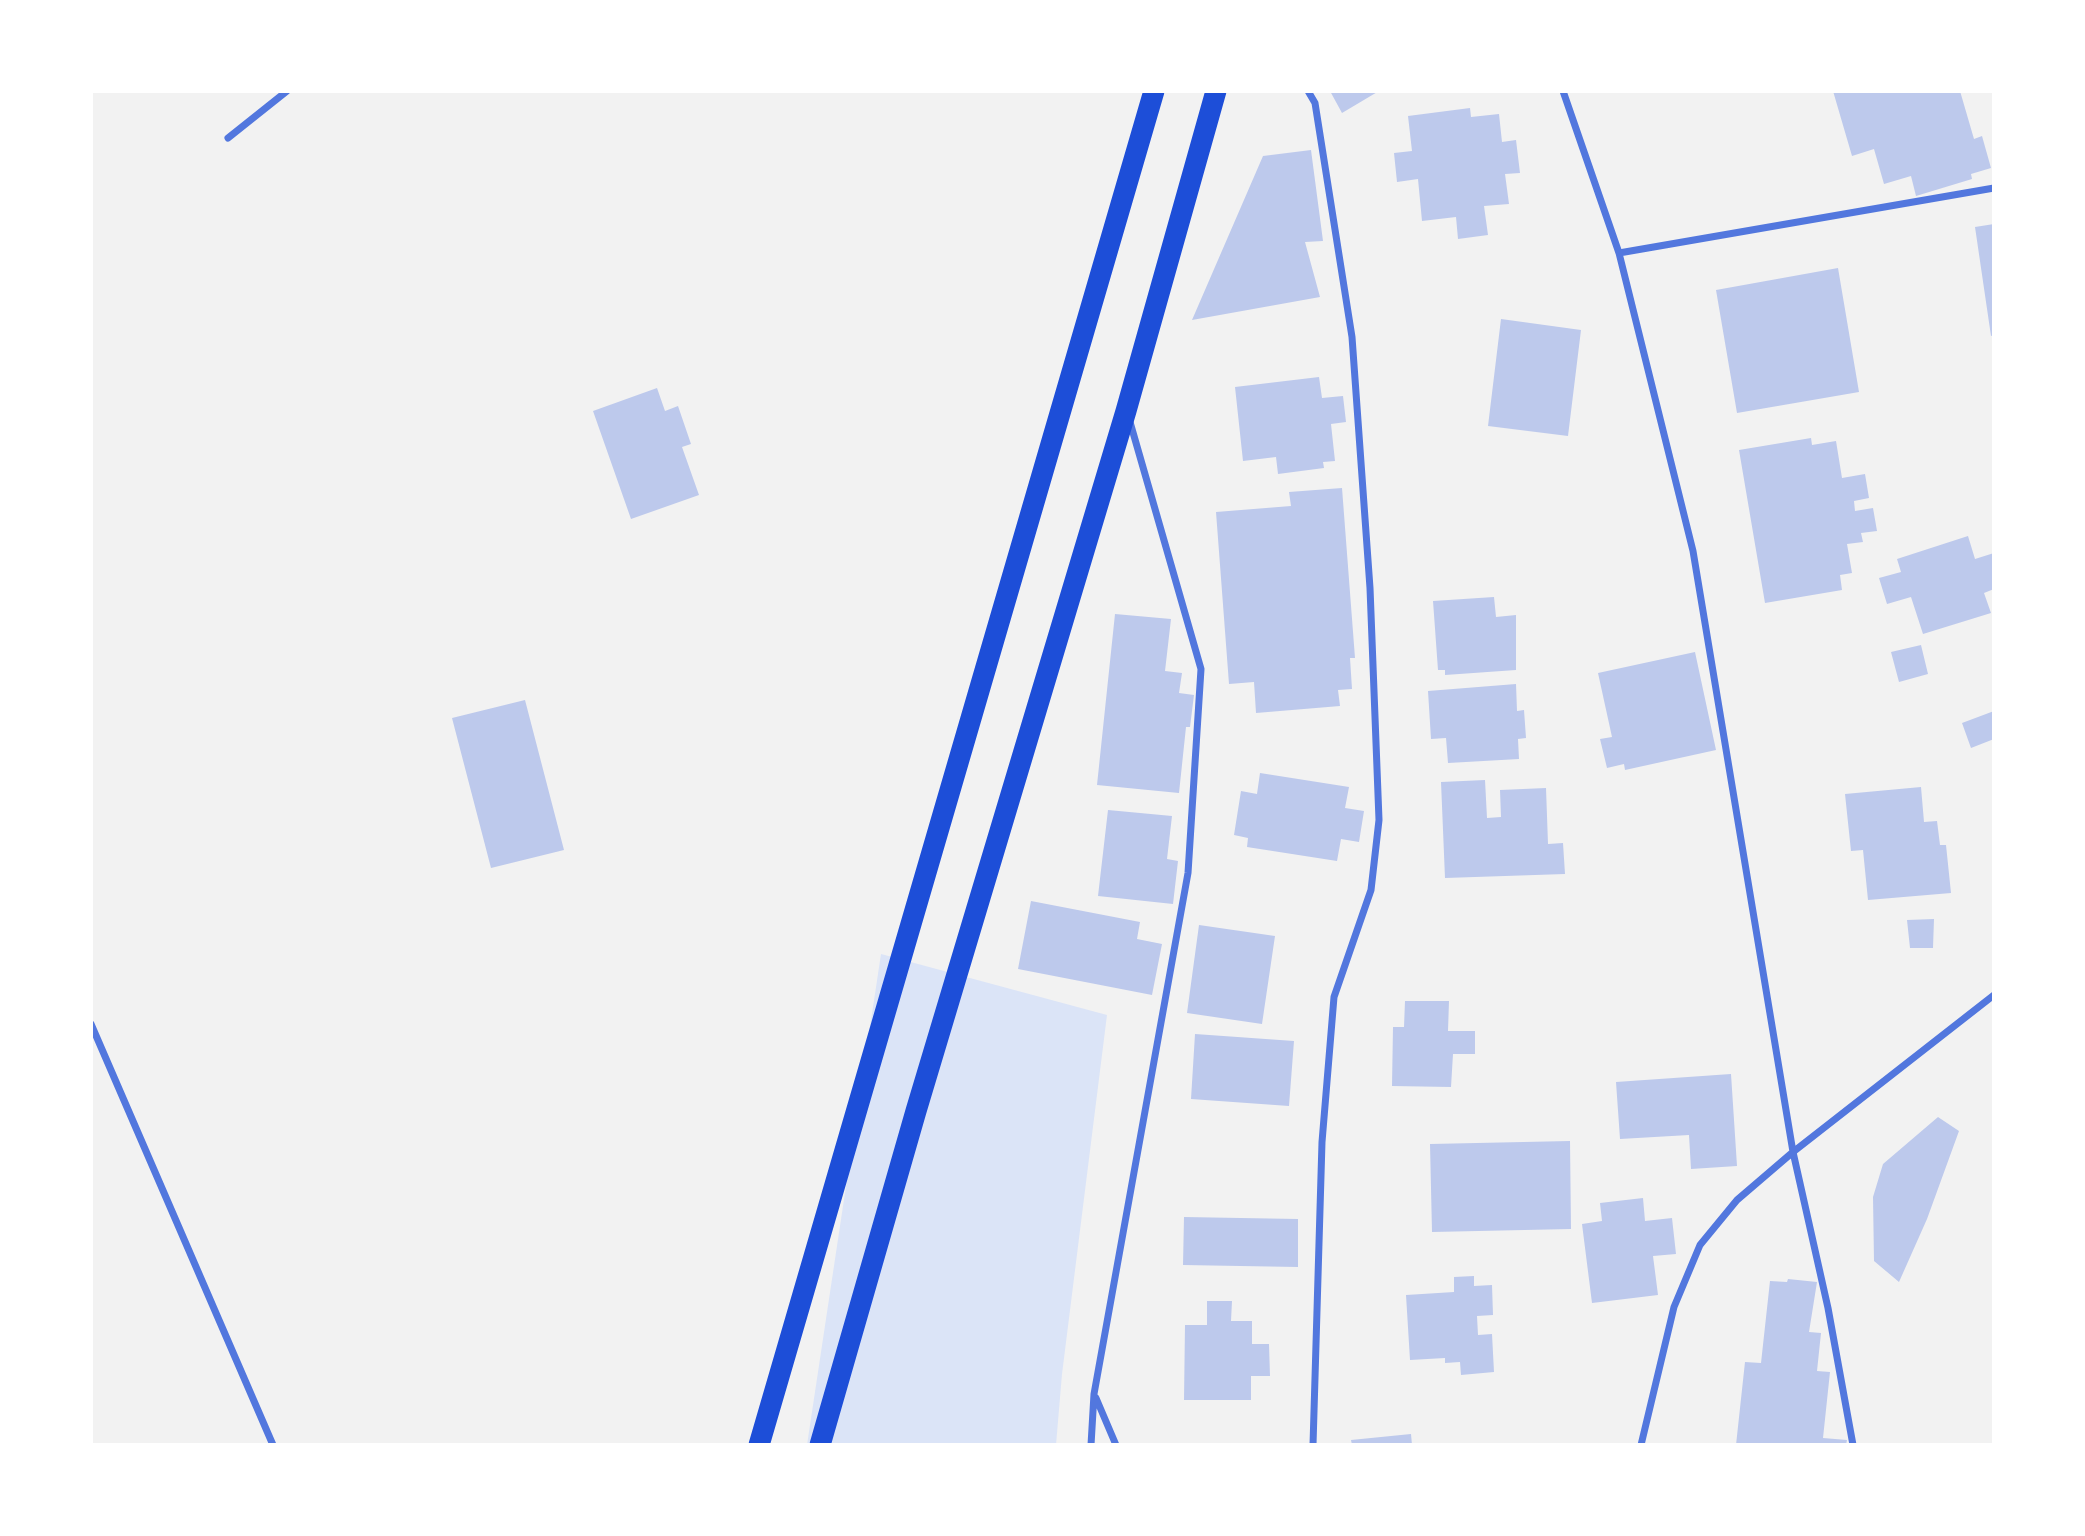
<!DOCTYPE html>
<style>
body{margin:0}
#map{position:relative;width:2085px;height:1536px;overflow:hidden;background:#f2f2f2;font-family:"Crimson Pro",serif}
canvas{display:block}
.frame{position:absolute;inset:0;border:93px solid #fff;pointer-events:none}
</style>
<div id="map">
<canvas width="2085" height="1536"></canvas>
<div class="frame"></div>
</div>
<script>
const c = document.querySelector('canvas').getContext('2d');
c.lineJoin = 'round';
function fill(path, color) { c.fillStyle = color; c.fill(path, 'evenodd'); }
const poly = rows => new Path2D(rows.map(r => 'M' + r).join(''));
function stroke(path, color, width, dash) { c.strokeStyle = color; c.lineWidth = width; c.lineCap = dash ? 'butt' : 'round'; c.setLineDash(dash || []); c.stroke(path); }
fill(poly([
 [881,954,1107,1015,1062,1374,1056,1445,807,1445]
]), '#dbe4f7');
fill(poly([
 [1330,91,1379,91,1342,113],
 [1833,91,1960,91,1974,139,1982,136,1991,168,1971,174,1972,179,1916,196,1911,176,1884,184,1874,149,1852,156],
 [1470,108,1471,117,1499,114,1502,142,1516,140,1520,173,1505,174,1509,204,1484,206,1488,235,1458,239,1456,217,1422,221,1418,179,1397,182,1394,153,1412,151,1408,116],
 [1311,150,1323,241,1305,242,1320,297,1192,320,1263,156],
 [1994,224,1994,335,1991,336,1975,227],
 [1838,268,1859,392,1737,413,1716,290],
 [1501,319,1581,330,1568,436,1488,426],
 [1319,377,1322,398,1343,396,1346,422,1331,424,1335,461,1323,462,1324,468,1278,474,1276,457,1243,461,1235,387],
 [657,388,665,411,678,406,691,444,682,447,699,495,631,519,593,411],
 [1811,438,1812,445,1836,441,1842,478,1865,474,1869,498,1854,501,1855,511,1873,508,1877,531,1861,533,1863,542,1847,544,1852,573,1840,575,1842,590,1765,603,1739,450],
 [1342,488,1355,658,1350,658,1352,689,1338,690,1340,706,1256,713,1254,682,1229,684,1216,512,1291,506,1289,492],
 [1968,536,1975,559,1994,553,1994,589,1984,593,1991,613,1923,634,1911,597,1887,604,1879,578,1901,572,1897,559],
 [1494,597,1496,617,1516,615,1516,670,1445,675,1445,670,1438,670,1433,601],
 [1115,614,1171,619,1165,671,1182,673,1179,693,1194,695,1190,727,1186,727,1179,793,1097,785],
 [1921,645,1928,674,1899,682,1891,652],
 [1695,652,1716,750,1625,770,1624,764,1607,768,1600,739,1612,737,1598,673],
 [1516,684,1517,711,1524,710,1526,738,1518,739,1519,759,1448,763,1446,738,1431,739,1428,691],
 [525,700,564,850,491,868,452,718],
 [1994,711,1994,739,1971,748,1962,723],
 [1260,773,1349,787,1345,808,1364,811,1359,842,1341,839,1337,861,1247,847,1248,838,1234,835,1241,791,1257,794],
 [1485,780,1487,818,1501,817,1500,790,1546,788,1548,844,1563,843,1565,874,1445,878,1441,782],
 [1921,787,1924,822,1937,821,1940,845,1946,845,1951,893,1868,900,1863,850,1851,851,1845,794],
 [1108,810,1172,816,1167,859,1178,861,1173,904,1098,896],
 [1031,901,1140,922,1137,939,1162,944,1152,995,1018,969],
 [1934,919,1933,948,1910,948,1907,920],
 [1199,925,1275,936,1262,1024,1187,1013],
 [1405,1001,1449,1001,1448,1031,1475,1031,1475,1054,1453,1054,1451,1087,1392,1086,1393,1027,1404,1027],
 [1195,1034,1294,1041,1289,1106,1191,1099],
 [1731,1074,1737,1166,1691,1169,1689,1135,1620,1139,1616,1082],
 [1938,1117,1959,1131,1927,1219,1899,1282,1874,1261,1873,1197,1883,1164],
 [1570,1141,1571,1229,1432,1232,1430,1144],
 [1643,1198,1645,1221,1672,1218,1676,1254,1653,1256,1658,1295,1592,1303,1582,1224,1602,1221,1600,1203],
 [1184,1217,1298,1219,1298,1267,1183,1265],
 [1474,1276,1474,1286,1492,1285,1493,1315,1477,1316,1478,1335,1492,1334,1494,1372,1461,1375,1460,1362,1445,1363,1445,1358,1410,1360,1406,1295,1454,1292,1454,1277],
 [1788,1279,1817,1282,1809,1332,1821,1333,1817,1371,1830,1372,1823,1438,1847,1440,1846,1445,1736,1445,1745,1362,1761,1363,1770,1281,1787,1282],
 [1207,1301,1232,1301,1231,1321,1252,1321,1252,1344,1269,1344,1270,1376,1251,1376,1251,1400,1184,1400,1185,1325,1207,1325],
 [1411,1434,1412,1445,1352,1445,1351,1440]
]), '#bdc9ec');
stroke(poly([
 [1308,91,1315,103,1352,337,1370,588,1379,820,1371,890,1334,997,1322,1142,1313,1445],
 [1563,91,1619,253,1693,551,1793,1152,1737,1200,1700,1245,1674,1307,1641,1445],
 [228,138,287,91],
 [1619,253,1994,188],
 [91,1024,273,1445],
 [1096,1398,1116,1445],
 [1091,1445,1094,1394,1188,873,1201,669,1130,422],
 [1853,1445,1828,1308,1793,1152,1994,995]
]), '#5277de', 7);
stroke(poly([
 [759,1445,1154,91],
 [820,1445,916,1111,1126,411,1216,91]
]), '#1d4ed8', 21);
</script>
